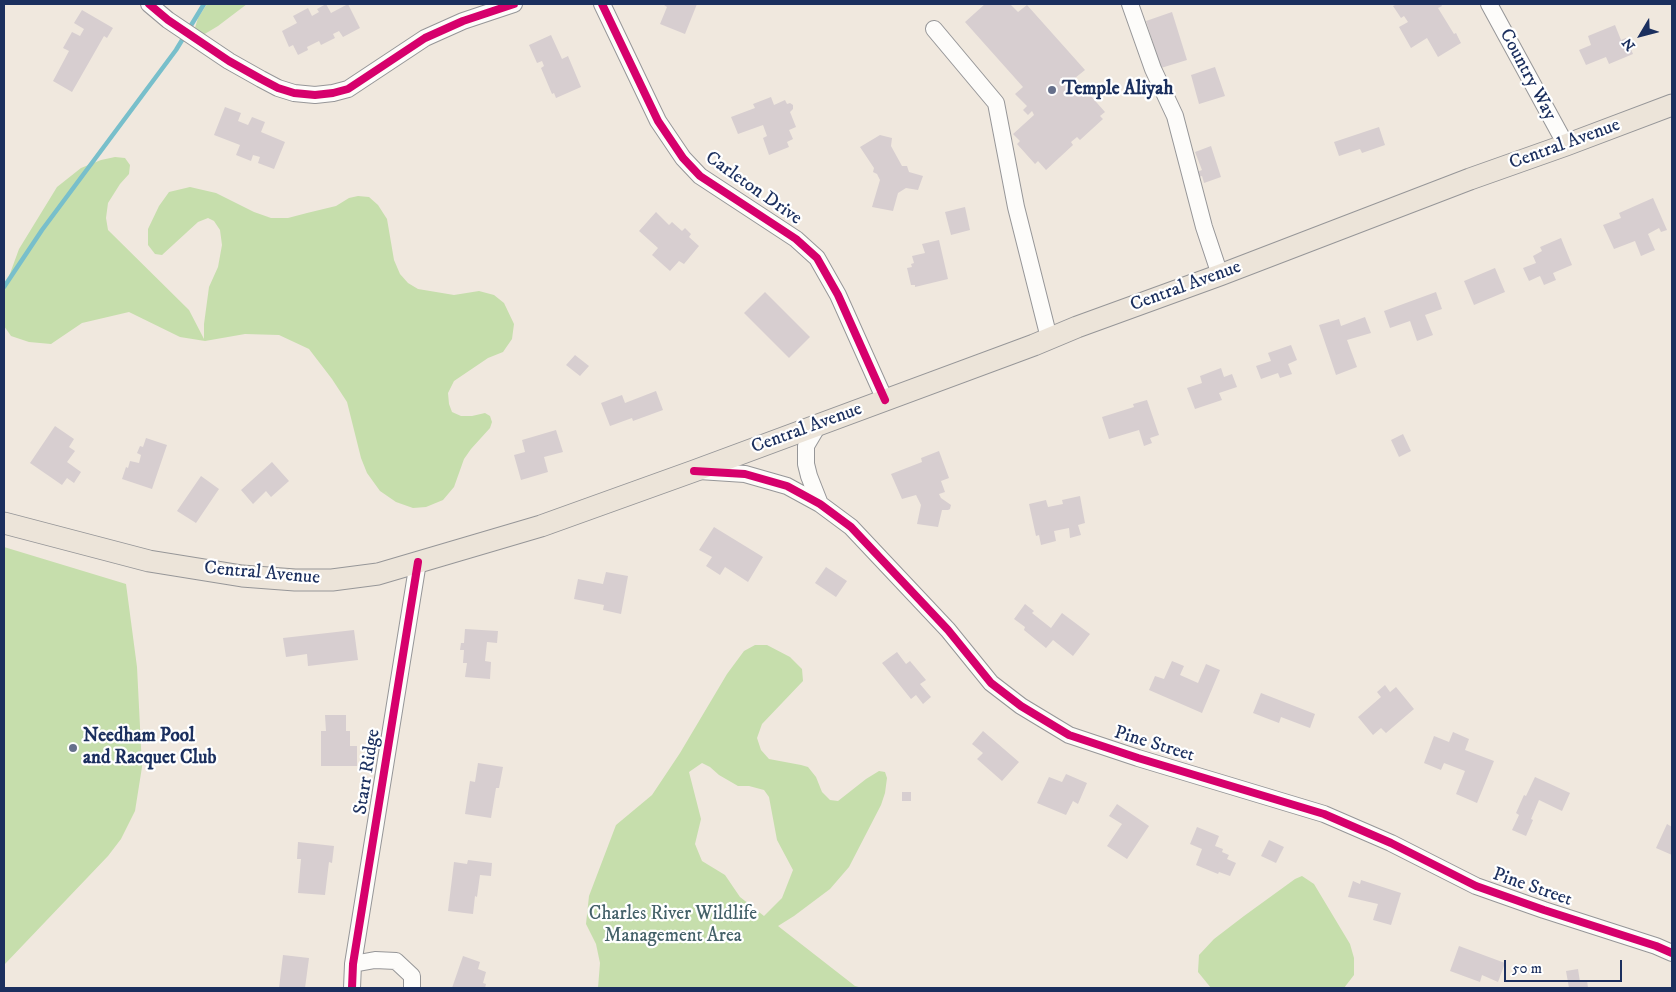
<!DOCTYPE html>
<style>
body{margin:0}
#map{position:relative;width:1676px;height:992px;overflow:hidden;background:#f0e8de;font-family:"IM FELL DW Pica",serif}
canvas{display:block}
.frame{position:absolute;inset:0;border:5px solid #1b2f5e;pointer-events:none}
.north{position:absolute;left:1616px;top:10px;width:50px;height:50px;-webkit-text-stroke:4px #fff;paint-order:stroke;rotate:233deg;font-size:14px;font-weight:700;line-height:20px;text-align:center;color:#1b2f5e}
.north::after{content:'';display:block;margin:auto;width:18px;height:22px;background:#1b2f5e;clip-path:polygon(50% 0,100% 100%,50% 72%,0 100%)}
.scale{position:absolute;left:1504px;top:960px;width:118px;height:22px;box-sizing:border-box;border:2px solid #1b2f5e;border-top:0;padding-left:6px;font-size:15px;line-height:18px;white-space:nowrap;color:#1b2f5e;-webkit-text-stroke:4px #fff;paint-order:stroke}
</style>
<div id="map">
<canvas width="1676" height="992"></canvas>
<div class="frame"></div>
<div class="north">N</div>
<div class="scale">50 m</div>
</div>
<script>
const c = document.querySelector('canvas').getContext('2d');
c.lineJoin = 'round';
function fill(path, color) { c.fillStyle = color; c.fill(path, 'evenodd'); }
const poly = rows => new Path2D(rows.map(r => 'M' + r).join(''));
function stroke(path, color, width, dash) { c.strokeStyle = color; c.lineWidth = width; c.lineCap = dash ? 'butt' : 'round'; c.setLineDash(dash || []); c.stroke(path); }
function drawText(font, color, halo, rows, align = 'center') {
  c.font = font + ' "IM FELL DW Pica",serif'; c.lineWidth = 4.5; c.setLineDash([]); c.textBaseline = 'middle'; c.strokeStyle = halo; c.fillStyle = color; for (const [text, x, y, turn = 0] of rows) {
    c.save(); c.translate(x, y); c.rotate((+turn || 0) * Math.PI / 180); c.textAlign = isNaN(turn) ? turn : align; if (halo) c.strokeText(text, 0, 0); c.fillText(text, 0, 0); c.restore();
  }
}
fill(poly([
 [207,4,247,4,218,26,198,38,194,31,198,18],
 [115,157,125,158,130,165,129,174,120,184,108,203,106,218,108,230,189,310,204,339,204,324,209,287,218,267,222,245,220,230,214,221,208,218,198,222,162,255,155,254,148,245,148,229,159,206,169,192,190,187,216,193,254,212,271,218,288,218,307,213,336,206,349,198,358,196,369,197,378,205,387,219,394,260,400,274,408,283,418,289,454,295,479,291,494,295,504,303,514,324,512,339,503,352,488,358,454,381,448,393,449,404,452,412,461,416,472,416,485,413,490,416,492,422,490,428,471,449,464,459,454,487,443,500,426,507,413,508,396,502,380,491,367,473,361,458,347,402,332,379,309,349,279,335,245,334,205,341,180,337,129,312,82,323,51,344,29,342,11,336,4,326,4,290,19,249,57,187,81,168,101,160],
 [4,547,126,584,137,667,142,767,135,811,121,839,108,856,4,965],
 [755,645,767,645,790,657,802,669,803,681,762,724,757,738,761,750,769,759,801,765,808,767,816,777,822,792,830,800,838,801,866,779,879,771,885,772,887,778,885,793,881,805,849,867,830,889,794,916,778,926,855,986,862,988,598,988,600,963,596,944,586,924,589,896,616,825,652,795,680,753,727,674,744,651],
 [702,763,710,767,719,775,738,786,749,786,764,790,769,797,777,840,793,870,782,898,764,916,740,897,725,875,702,861,695,844,701,819,689,772],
 [1302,876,1314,884,1350,944,1354,958,1354,975,1344,988,1211,988,1198,972,1199,955,1214,939,1244,916,1295,879]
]), '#c6deac');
stroke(poly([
 [4,287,42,230,176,50,204,4]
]), '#78bfcb', 4.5);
fill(poly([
 [326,4,331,13,348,4,360,28,343,37,339,31,333,34,335,38,321,45,319,41,307,47,308,50,298,55,293,45,289,47,282,31,297,23,293,16,308,8,312,16,319,12,317,9],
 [665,4,697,4,685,34,660,24,667,7,664,5],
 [985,4,1010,4,1018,12,1027,5,1085,70,1075,78,1105,112,1100,116,1103,119,1080,140,1077,137,1071,142,1073,145,1046,170,1038,161,1035,164,1017,144,1020,141,1013,134,1034,115,1032,111,1028,115,1023,110,1027,106,1015,94,1023,87,965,22],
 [1397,4,1441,4,1442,6,1438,8,1454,34,1456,33,1461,43,1438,57,1427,38,1411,48,1399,27,1408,22,1404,16,1401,18,1393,6],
 [82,10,113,28,107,38,104,36,72,92,53,81,69,51,63,48,72,32,80,36,84,29,74,23],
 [1172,12,1187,60,1161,68,1146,21],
 [1615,25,1621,40,1626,38,1633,54,1609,64,1606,57,1586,65,1579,50,1591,45,1588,36],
 [551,35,562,59,568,56,581,87,556,98,554,93,552,94,541,68,544,66,542,61,537,63,529,45],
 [1215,67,1225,96,1199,104,1191,75],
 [771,97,774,105,785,100,787,104,790,103,793,105,793,109,790,112,796,127,789,130,793,139,787,142,789,147,769,155,763,138,767,136,763,125,738,134,731,117,755,108,753,104],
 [225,107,241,113,238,121,248,125,252,117,265,122,261,132,285,142,274,169,258,163,260,157,253,155,251,161,236,155,240,145,214,135],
 [1379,127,1385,145,1362,153,1360,149,1339,156,1334,142],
 [880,135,892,138,891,146,902,166,907,166,909,172,923,176,918,190,906,188,898,193,893,211,872,207,880,180,877,174,873,172,874,168,860,147],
 [1211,146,1221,177,1204,183,1202,176,1199,177,1197,172,1202,170,1195,152],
 [1653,198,1667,230,1661,232,1659,228,1648,234,1655,250,1641,256,1635,241,1614,249,1603,225,1621,218,1619,213],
 [965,207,970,230,951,235,945,212],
 [656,212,669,225,672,222,682,231,685,228,691,234,689,237,699,246,684,264,679,261,670,271,652,255,658,248,639,231],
 [1561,238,1572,265,1553,273,1556,280,1544,285,1540,276,1529,281,1523,268,1536,263,1533,256,1542,251,1540,247],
 [939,240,948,279,915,287,915,285,911,285,907,268,912,267,911,264,914,263,912,256,925,253,922,244],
 [1495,268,1505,292,1474,305,1464,281],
 [765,292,810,337,789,358,744,313],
 [1436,292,1442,309,1425,315,1433,335,1417,341,1410,321,1390,328,1384,311],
 [1365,317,1371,333,1347,340,1357,367,1336,375,1319,325,1339,319,1341,326],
 [1291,345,1297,360,1288,364,1292,374,1280,378,1278,373,1261,379,1256,366,1271,361,1268,353],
 [575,355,589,366,580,376,566,365],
 [1221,368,1224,377,1232,374,1237,387,1219,393,1222,400,1195,409,1187,388,1202,383,1200,376],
 [656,391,663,410,633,421,632,418,610,426,601,403,622,395,625,403],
 [1147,400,1159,435,1150,438,1152,443,1144,446,1139,430,1109,439,1102,417,1134,407,1133,404],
 [55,426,74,439,69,447,75,451,67,462,81,472,74,483,67,478,62,485,30,463],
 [556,430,563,452,544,457,548,472,521,480,514,455,525,452,522,440],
 [1403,434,1411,451,1399,457,1391,440],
 [146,438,167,445,152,489,122,479,126,467,128,468,130,461,139,463,141,455,137,453,140,446,143,447],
 [939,451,949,478,941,481,945,492,939,494,941,498,951,505,950,509,948,510,942,510,938,527,917,524,921,505,916,495,902,499,891,474,922,462,921,458],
 [272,462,289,481,271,497,266,491,253,504,241,490],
 [201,476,219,489,196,523,177,511],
 [1080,496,1085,523,1078,525,1081,535,1070,538,1069,528,1054,531,1056,541,1041,545,1039,535,1036,536,1029,504,1046,500,1048,507,1063,504,1062,500],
 [714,527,763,557,748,582,725,567,720,575,706,566,712,557,699,550],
 [826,567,847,581,836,597,815,583],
 [606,572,628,576,621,614,603,610,604,605,574,599,578,579,603,584],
 [1025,604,1034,611,1032,613,1051,628,1062,613,1090,634,1073,656,1053,640,1046,648,1024,630,1025,627,1014,619],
 [465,629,498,631,497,643,487,642,485,661,491,662,490,679,465,677,467,663,463,663,464,650,460,650,461,643,464,643],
 [354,630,358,660,308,666,307,654,286,657,283,638],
 [897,652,906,664,910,661,926,680,920,684,931,697,923,704,916,695,911,699,882,663],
 [1172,661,1184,666,1180,675,1198,683,1206,664,1220,670,1202,713,1149,690,1155,676,1164,679],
 [1385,685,1390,692,1396,687,1414,709,1386,733,1381,728,1373,735,1358,717,1381,697,1377,692],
 [1261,693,1315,714,1310,728,1281,717,1279,723,1253,713],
 [325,715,346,715,346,731,350,731,350,746,357,746,357,766,321,766,321,731,326,731],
 [983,731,1019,762,1002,781,977,759,983,753,972,744],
 [1453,732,1469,739,1465,750,1494,761,1477,803,1456,794,1465,771,1444,763,1441,770,1424,763,1434,736,1449,742],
 [478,763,503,767,499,788,496,788,491,818,465,814,470,781,475,782],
 [1066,774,1087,783,1078,804,1073,801,1066,815,1037,803,1049,777,1062,782],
 [1535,777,1570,793,1562,811,1539,800,1531,819,1533,820,1526,836,1512,830,1519,815,1516,813,1524,795,1526,796],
 [902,792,911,792,911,801,902,801],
 [1117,804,1149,826,1127,859,1107,846,1122,824,1109,816],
 [1667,824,1672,827,1672,855,1656,848],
 [1197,827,1219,836,1215,846,1223,849,1222,852,1229,855,1227,859,1236,863,1230,876,1219,872,1218,874,1196,865,1202,849,1190,844],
 [1269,840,1284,847,1276,863,1261,856],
 [298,842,334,846,332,863,329,862,325,895,298,893,301,859,297,859],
 [468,860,492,863,491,876,480,875,477,897,475,896,473,914,448,911,454,862,467,864],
 [1361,880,1401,893,1391,925,1373,920,1378,904,1348,897,1353,881,1360,884],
 [1459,946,1505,963,1498,982,1482,975,1480,982,1450,971],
 [283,955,309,958,305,988,279,988],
 [463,956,480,962,478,969,486,972,483,983,486,984,485,988,452,988],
 [1578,969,1580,982,1587,980,1588,988,1569,988,1566,971]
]), '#d7ced0');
const minor = poly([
 [149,4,168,20,229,61,261,79,278,88,294,93,315,95,333,93,348,89,425,38,463,21,514,4],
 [602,4,658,121,683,158,700,176,796,239,817,258,838,295,885,400],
 [1130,4,1153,69,1175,116,1204,227,1220,275],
 [1489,4,1566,145],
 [934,29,996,103,1016,207,1049,338],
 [819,424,806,446,806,464,809,476,820,504],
 [699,471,745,474,787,486,820,504,851,527,948,630,991,683,1021,706,1069,735,1138,758,1324,814,1391,843,1476,886,1544,910,1656,946,1672,953],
 [353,964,375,960,396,961,412,976,412,988],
 [352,988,353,964,418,562]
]);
const major = poly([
 [4,523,149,561,242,576,295,580,332,580,378,574,541,526,694,471,1034,345,1077,327,1220,275,1470,179,1566,145,1672,105]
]);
stroke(minor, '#969698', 18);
stroke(major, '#969698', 23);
stroke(minor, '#fdfcfa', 16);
stroke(major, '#ece4d9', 21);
stroke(poly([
 [149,4,168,20,229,61,261,79,278,88,294,93,315,95,333,93,348,89,425,38,463,21,514,4],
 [602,4,658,121,683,158,700,176,796,239,817,258,838,295,885,400],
 [694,471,745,474,787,486,820,504,851,527,948,630,991,683,1021,706,1069,735,1138,758,1324,814,1391,843,1476,886,1544,910,1656,946,1672,953],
 [352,988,353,964,418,562]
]), '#d6006c', 8);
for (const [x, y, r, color] of [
 [1052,90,5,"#66708b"],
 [73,748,5,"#66708b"]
]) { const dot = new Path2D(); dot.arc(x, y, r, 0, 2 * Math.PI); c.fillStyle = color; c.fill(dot); stroke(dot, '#fff', 2); }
drawText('19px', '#1b2f5e', '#fff', [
 ["Country Way",1527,75,62],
 ["Central Avenue",1565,145,-20],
 ["Carleton Drive",753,189,35],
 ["Central Avenue",1186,287,-20],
 ["Central Avenue",807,429,-20],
 ["Central Avenue",262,574,5],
 ["Pine Street",1154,745,17],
 ["Starr Ridge",368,772,-81],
 ["Pine Street",1532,888,19]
]);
drawText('bold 19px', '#1b2f5e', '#fff', [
 ["Temple Aliyah",1062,90],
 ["Needham Pool",83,737],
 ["and Racquet Club",83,759]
], 'left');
drawText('19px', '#446169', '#fff', [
 ["Charles River Wildlife",673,915],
 ["Management Area",673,937]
]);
</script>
